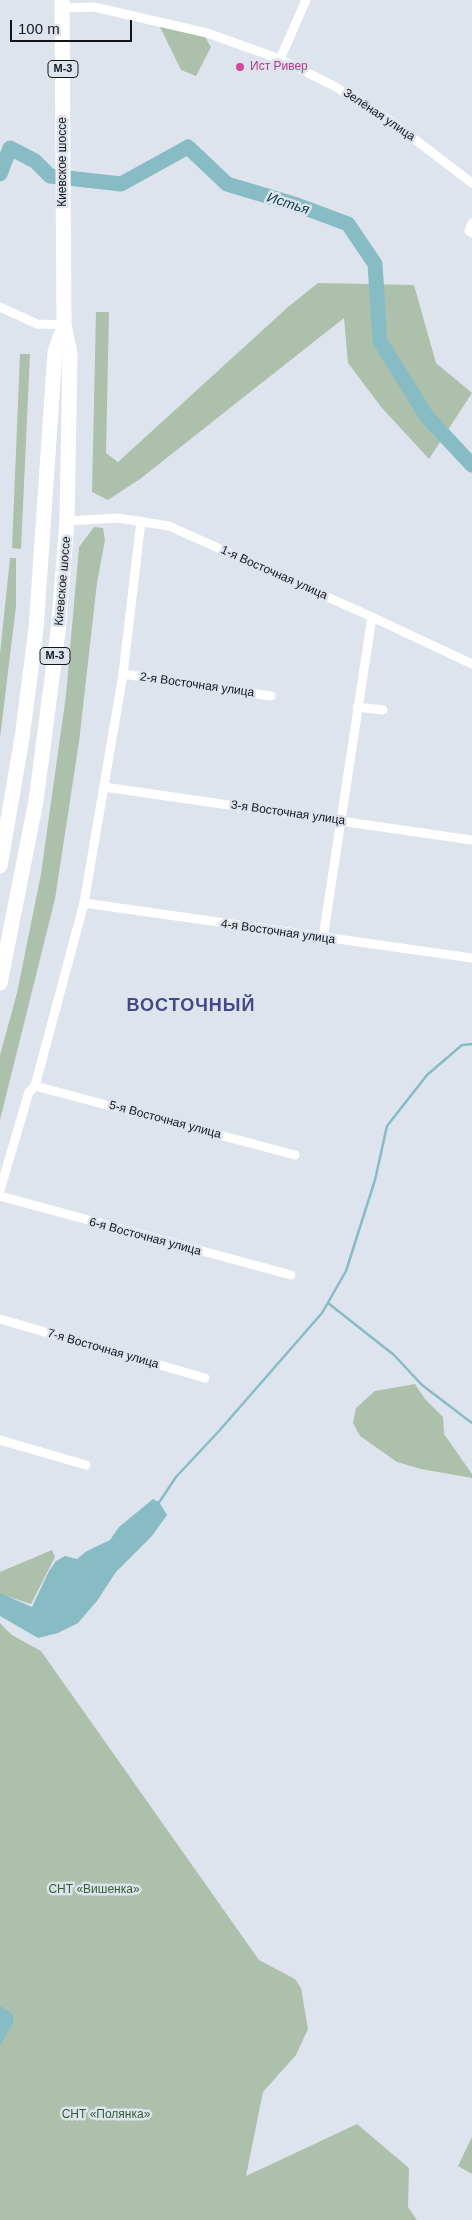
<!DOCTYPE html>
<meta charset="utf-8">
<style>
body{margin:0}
#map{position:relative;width:472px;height:2220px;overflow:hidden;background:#dee4ee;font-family:Arial,sans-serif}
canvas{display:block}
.scale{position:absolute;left:10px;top:20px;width:122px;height:22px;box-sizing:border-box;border:2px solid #141619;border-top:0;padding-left:6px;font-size:15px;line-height:18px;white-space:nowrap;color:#141619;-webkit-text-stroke:4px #dee4ee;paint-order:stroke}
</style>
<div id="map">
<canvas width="472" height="2220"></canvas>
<div class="scale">100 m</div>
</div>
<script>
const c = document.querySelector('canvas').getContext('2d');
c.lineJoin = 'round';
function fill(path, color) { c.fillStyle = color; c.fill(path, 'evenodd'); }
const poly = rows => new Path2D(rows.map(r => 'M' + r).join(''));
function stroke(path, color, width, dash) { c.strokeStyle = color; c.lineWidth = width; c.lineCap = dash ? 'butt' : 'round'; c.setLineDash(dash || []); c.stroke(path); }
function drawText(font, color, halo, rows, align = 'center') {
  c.font = font + ' Arial,sans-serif'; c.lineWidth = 5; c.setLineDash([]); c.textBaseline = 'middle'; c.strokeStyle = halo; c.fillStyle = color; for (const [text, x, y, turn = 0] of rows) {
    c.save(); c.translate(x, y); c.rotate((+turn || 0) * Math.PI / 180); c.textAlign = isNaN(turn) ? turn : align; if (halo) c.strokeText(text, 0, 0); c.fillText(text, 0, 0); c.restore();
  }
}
fill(poly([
 [159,25,204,35,211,47,196,76,181,70],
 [318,283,414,285,436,363,472,393,429,459,382,408,348,363,344,318,140,479,108,500,92,492,96,312,109,312,106,453,118,462,288,307],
 [20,354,30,354,21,549,12,548],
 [94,527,103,528,105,540,97,583,79,742,55,899,0,1120,0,1055,17,993,41,874,66,695,79,547],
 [10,558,16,558,16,606,0,738,0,654],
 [415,1384,425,1399,443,1417,444,1434,472,1474,472,1478,421,1469,397,1462,360,1436,353,1423,356,1408,375,1391],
 [52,1550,55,1557,31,1604,0,1594,0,1572],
 [0,1623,12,1635,41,1651,259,1960,295,1979,301,1988,308,2029,296,2055,263,2092,246,2176,357,2124,409,2168,408,2207,417,2220,0,2220],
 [472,2137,472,2174,458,2166]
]), '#acc0ab');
fill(poly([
 [153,1499,159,1502,167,1515,152,1536,116,1572,97,1601,78,1623,58,1633,38,1638,0,1616,0,1593,32,1607,49,1571,56,1561,65,1556,77,1559,87,1551,110,1540,119,1527],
 [0,2006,13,2014,13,2023,0,2046]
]), '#87bcc5');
stroke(poly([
 [328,1303,394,1355,422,1385,472,1423],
 [158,1504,176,1477,219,1431,322,1313,346,1271,375,1180,387,1126,427,1075,462,1045,472,1044]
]), '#87bcc5', 2.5);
stroke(poly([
 [0,174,10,148,35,161,50,176,121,184,188,147,227,184,297,205,348,224,375,264,380,341,427,417,472,465]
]), '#87bcc5', 15);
stroke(poly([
 [62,8,94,7,207,33,280,59,334,86,388,119,472,183],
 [280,59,306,0],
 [472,223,469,231,472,233],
 [0,307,37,324,64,325],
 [67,521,118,518,169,526,372,617,472,664],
 [123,674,271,696],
 [357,707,383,710],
 [104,787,472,840],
 [84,903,472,958],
 [323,938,372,617],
 [35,1086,295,1155],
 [0,1190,29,1092,35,1086,84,903,123,674,141,521],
 [0,1196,291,1275],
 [0,1319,205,1378],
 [0,1440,86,1465]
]), '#fff', 9);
stroke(poly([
 [0,866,22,738,36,629,55,352,64,326],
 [0,983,36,801,58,632,67,521,70,353,64,325,62,0]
]), '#fff', 15);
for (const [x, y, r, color] of [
 [240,67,5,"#d1479c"]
]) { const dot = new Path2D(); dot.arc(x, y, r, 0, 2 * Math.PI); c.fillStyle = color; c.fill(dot); stroke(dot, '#dee4ee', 2); }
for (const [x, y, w] of [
 [63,69,30],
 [55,656,30]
]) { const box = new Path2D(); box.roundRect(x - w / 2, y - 8.5, w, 17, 4); c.fillStyle = '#dee4ee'; c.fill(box); stroke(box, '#141619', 1); }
drawText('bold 11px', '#141619', null, [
 ["М-3",63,69],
 ["М-3",55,656]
]);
drawText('12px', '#b23c85', '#dee4ee', [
 ["Ист Ривер",250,67]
], 'left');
drawText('12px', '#141619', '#dee4ee', [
 ["Зелёная улица",379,115,34],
 ["Киевское шоссе",63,162,-90],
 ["1-я Восточная улица",274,573,24],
 ["Киевское шоссе",63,581,-85],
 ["2-я Восточная улица",197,685,8],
 ["3-я Восточная улица",288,813,8],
 ["4-я Восточная улица",278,932,8],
 ["5-я Восточная улица",165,1120,15],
 ["6-я Восточная улица",145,1237,15],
 ["7-я Восточная улица",103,1349,16]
]);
drawText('12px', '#335e30', '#dee4ee', [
 ["СНТ «Вишенка»",94,1890],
 ["СНТ «Полянка»",106,2115]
]);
drawText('italic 14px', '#0d4047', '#dee4ee', [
 ["Истья",288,204,18]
]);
c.letterSpacing = '1px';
drawText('bold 18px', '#424985', '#dee4ee', [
 ["ВОСТОЧНЫЙ",191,1006]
]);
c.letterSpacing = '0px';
</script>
